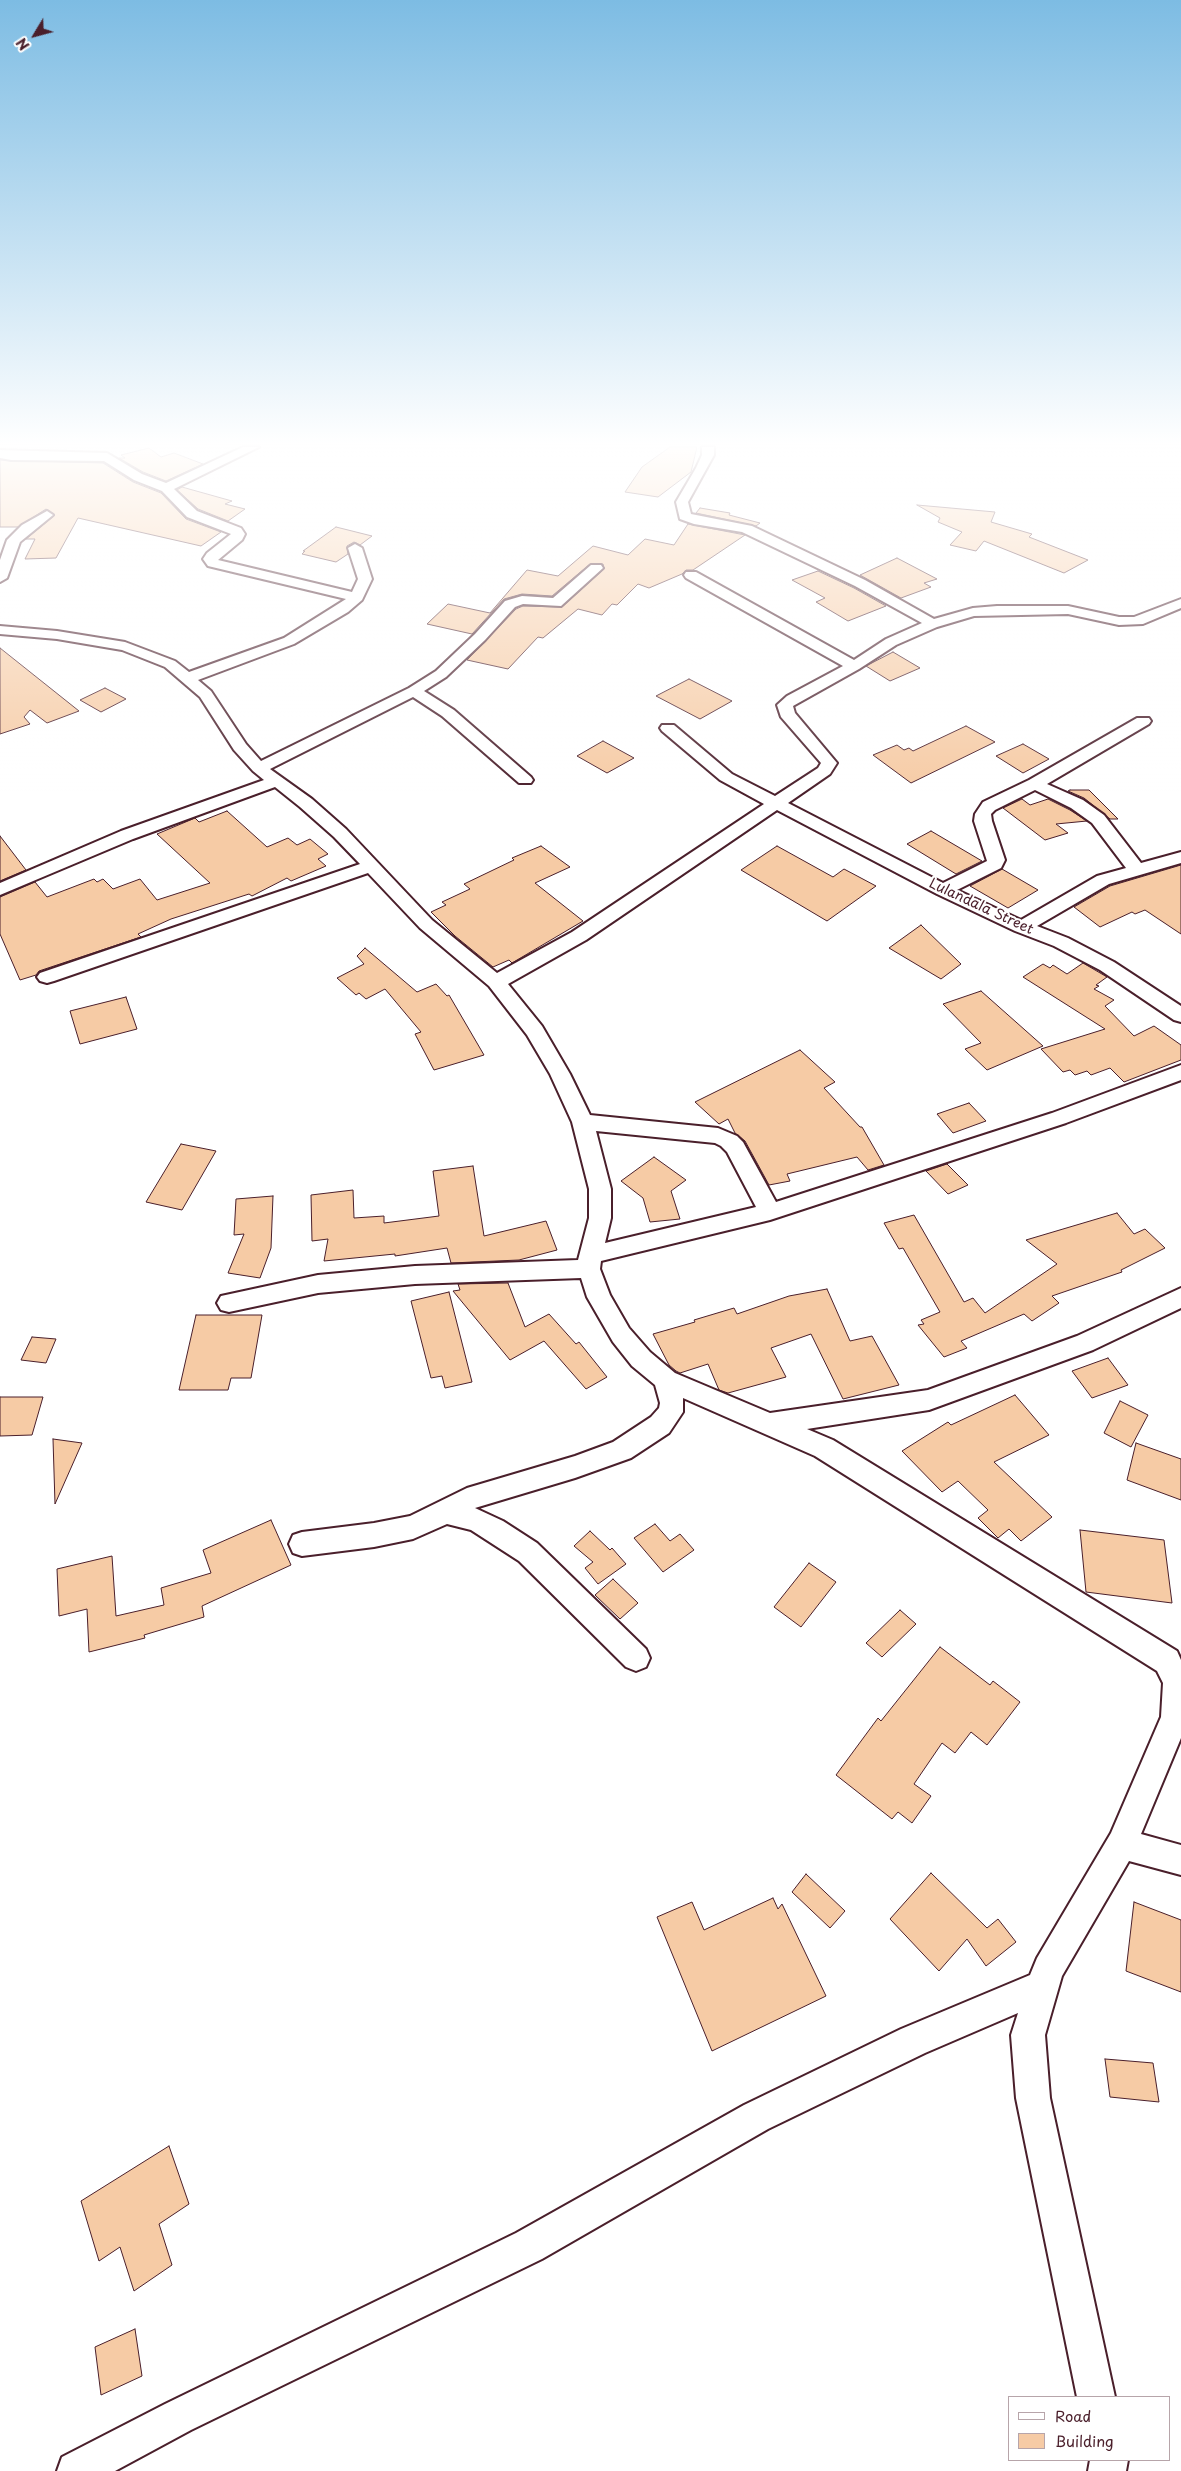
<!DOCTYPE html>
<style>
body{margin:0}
#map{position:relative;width:1181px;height:2471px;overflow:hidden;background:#fff;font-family:"Playpen Sans",sans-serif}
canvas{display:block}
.legend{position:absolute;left:1008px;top:2396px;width:162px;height:65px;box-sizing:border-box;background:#fff;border:1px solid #b7a5aa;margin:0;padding:6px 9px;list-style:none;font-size:15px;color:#4a1f2b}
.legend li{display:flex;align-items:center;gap:10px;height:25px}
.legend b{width:25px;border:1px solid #b7a5aa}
.north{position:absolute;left:10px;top:10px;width:50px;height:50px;-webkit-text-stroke:4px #fff;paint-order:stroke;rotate:233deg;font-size:14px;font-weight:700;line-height:20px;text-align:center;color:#4a1f2b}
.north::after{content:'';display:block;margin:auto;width:18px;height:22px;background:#4a1f2b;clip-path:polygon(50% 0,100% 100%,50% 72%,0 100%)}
</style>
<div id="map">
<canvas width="1181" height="2471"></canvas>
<ul class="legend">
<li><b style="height:6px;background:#fff"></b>Road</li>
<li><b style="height:14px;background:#f6cba5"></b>Building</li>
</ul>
<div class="north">N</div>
</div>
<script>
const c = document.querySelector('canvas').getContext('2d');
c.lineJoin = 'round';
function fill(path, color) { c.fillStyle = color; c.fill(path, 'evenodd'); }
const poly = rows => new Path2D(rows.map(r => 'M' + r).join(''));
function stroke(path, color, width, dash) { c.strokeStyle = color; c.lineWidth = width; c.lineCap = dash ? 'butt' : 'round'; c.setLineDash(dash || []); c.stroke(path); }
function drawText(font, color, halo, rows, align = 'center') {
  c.font = font + ' "Playpen Sans",sans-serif'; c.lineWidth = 4; c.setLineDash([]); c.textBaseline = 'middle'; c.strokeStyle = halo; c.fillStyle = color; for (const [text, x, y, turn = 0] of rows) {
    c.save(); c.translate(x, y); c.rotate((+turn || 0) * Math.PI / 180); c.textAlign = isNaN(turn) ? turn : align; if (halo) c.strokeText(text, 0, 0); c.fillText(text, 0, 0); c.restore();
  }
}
const building = poly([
 [670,447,697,447,691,472,658,497,625,492,642,467,670,447],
 [149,448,161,457,174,453,203,464,166,481,143,472,119,458,125,458,121,455,149,448],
 [0,460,103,463,133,482,161,493,186,519,221,532,201,546,78,518,56,558,25,559,35,539,26,539,55,515,46,509,18,527,0,527,0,460],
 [182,487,232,501,225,504,245,509,228,521,198,509,177,490,182,487],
 [917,505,995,512,991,522,1032,534,1029,537,1088,560,1064,573,984,541,976,551,950,545,962,532,938,522,940,518,917,505],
 [700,508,730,513,729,515,760,523,756,526,696,513,700,508],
 [688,524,745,535,693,570,686,570,682,574,649,588,638,584,617,605,612,604,602,615,578,609,543,638,538,637,508,669,467,660,516,609,523,606,562,607,604,569,603,564,590,564,552,596,522,594,504,599,472,634,427,624,448,604,490,613,527,570,558,576,593,546,628,555,645,539,674,545,688,524],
 [336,527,372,536,360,545,354,542,347,546,348,554,336,562,302,554,305,551,303,551,336,527],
 [897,558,937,579,924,583,931,587,901,598,860,575,897,558],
 [818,571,854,588,886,606,848,621,816,602,825,598,792,580,818,571],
 [0,648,79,711,47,723,30,710,24,717,30,724,0,734,0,648],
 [893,652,920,668,890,681,866,666,893,652],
 [689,679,732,701,700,719,656,696,689,679],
 [105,688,126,699,101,712,80,700,105,688],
 [966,726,995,742,911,783,873,755,897,745,904,750,909,748,913,751,966,726],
 [603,741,634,758,607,773,577,756,603,741],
 [1023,744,1049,759,1023,773,996,756,1023,744],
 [1070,790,1089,790,1118,819,1110,819,1084,798,1068,791,1070,790],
 [1022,799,1030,805,1048,799,1070,810,1087,821,1056,824,1068,833,1045,840,1003,808,1022,799],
 [227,811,267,847,288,838,297,845,310,839,328,854,318,859,326,866,291,881,287,878,252,896,249,894,171,919,138,934,141,937,39,971,36,975,20,980,0,934,0,897,35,882,47,897,94,879,97,882,103,879,113,889,140,879,157,900,210,883,157,834,195,818,199,822,227,811],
 [931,831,982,861,956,874,907,844,931,831],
 [0,836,26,870,0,881,0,836],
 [541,846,570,867,535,883,583,921,512,963,509,960,493,967,455,936,431,912,446,905,442,902,470,889,464,884,514,860,512,858,541,846],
 [777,846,833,877,844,869,876,886,827,921,741,870,777,846],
 [1181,865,1181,934,1145,910,1135,914,1132,912,1100,927,1074,907,1110,886,1181,865],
 [1002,869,1038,890,1008,908,970,886,1002,869],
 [921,925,961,964,941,979,889,948,921,925],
 [365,948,417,992,436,984,447,996,449,995,484,1055,434,1070,415,1034,421,1032,385,989,366,999,359,993,356,995,337,978,364,964,357,956,365,948],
 [1083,963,1107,977,1096,985,1099,986,1094,989,1114,1000,1105,1006,1134,1036,1154,1026,1181,1045,1181,1060,1124,1082,1110,1068,1091,1075,1087,1071,1075,1075,1070,1070,1063,1072,1041,1049,1105,1029,1023,977,1043,964,1050,968,1053,965,1067,974,1083,963],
 [981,991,1043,1046,987,1070,965,1049,981,1043,943,1004,981,991],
 [126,997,137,1029,80,1044,70,1011,126,997],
 [800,1050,835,1082,824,1088,860,1127,862,1127,884,1165,868,1170,857,1157,787,1174,790,1181,769,1185,745,1141,735,1133,728,1119,719,1124,695,1102,800,1050],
 [969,1103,986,1121,953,1133,937,1114,969,1103],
 [181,1144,216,1151,182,1210,146,1202,181,1144],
 [654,1157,686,1180,671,1191,680,1219,650,1222,643,1198,621,1181,654,1157],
 [947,1164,968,1185,948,1194,926,1171,947,1164],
 [473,1166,484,1236,546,1221,557,1250,519,1260,451,1263,447,1248,395,1256,395,1254,324,1261,328,1239,312,1241,311,1195,353,1190,354,1218,384,1216,384,1223,439,1216,433,1171,473,1166],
 [273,1196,271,1248,260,1278,228,1273,244,1234,234,1235,236,1199,273,1196],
 [1117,1213,1134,1234,1145,1229,1165,1248,1121,1270,1122,1272,1052,1296,1059,1303,1032,1321,1024,1314,961,1341,967,1348,944,1357,918,1325,924,1324,921,1320,940,1312,903,1248,899,1249,884,1223,914,1215,964,1302,973,1298,985,1313,1057,1264,1026,1240,1117,1213],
 [508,1283,525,1327,549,1314,576,1344,579,1342,607,1377,586,1389,544,1341,510,1360,453,1291,460,1290,458,1284,508,1283],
 [827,1289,850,1341,872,1336,899,1385,843,1399,811,1334,771,1348,786,1377,728,1393,719,1390,708,1364,680,1373,676,1371,669,1365,653,1334,695,1322,694,1320,734,1308,737,1314,789,1296,827,1289],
 [449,1292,472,1382,445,1388,442,1376,431,1378,411,1301,449,1292],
 [196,1315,262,1315,251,1378,231,1378,228,1390,179,1390,196,1315],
 [32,1337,56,1339,46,1363,21,1360,32,1337],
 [1108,1358,1128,1385,1092,1398,1072,1371,1108,1358],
 [1015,1395,1049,1435,994,1462,1052,1517,1021,1541,1009,1529,998,1538,978,1518,988,1510,958,1481,942,1492,902,1451,948,1422,951,1425,1015,1395],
 [0,1397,43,1397,32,1435,0,1436,0,1397],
 [1120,1401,1148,1415,1131,1447,1104,1433,1120,1401],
 [53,1439,82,1443,55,1504,53,1439],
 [1136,1443,1181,1459,1181,1500,1127,1480,1136,1443],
 [271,1520,291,1565,202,1606,204,1617,144,1635,145,1638,89,1652,87,1609,59,1616,57,1569,112,1556,116,1616,164,1605,161,1588,211,1573,203,1550,271,1520],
 [655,1524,670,1541,680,1534,694,1550,663,1572,634,1538,655,1524],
 [1080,1530,1164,1540,1172,1603,1086,1592,1080,1530],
 [590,1531,610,1550,612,1548,626,1564,598,1584,585,1568,593,1562,574,1546,590,1531],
 [809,1563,836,1582,801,1627,774,1607,809,1563],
 [613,1579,638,1603,620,1619,595,1595,613,1579],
 [900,1610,916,1624,882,1657,866,1643,900,1610],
 [940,1647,990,1685,993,1681,1020,1702,987,1745,971,1732,955,1753,942,1743,914,1784,931,1796,912,1823,898,1812,892,1819,836,1775,878,1718,881,1721,940,1647],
 [931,1873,987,1928,998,1919,1016,1942,986,1966,967,1939,939,1971,890,1919,931,1873],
 [806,1874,845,1911,830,1928,792,1892,806,1874],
 [773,1898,778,1909,782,1904,826,1996,712,2051,657,1917,692,1902,704,1930,773,1898],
 [1134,1902,1181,1920,1181,1992,1126,1971,1134,1902],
 [1105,2059,1153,2063,1159,2102,1110,2097,1105,2059],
 [169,2146,189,2204,159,2224,172,2265,134,2291,120,2247,99,2261,81,2201,169,2146],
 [135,2329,142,2376,101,2395,95,2347,135,2329]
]);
fill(building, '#f6cba5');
stroke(building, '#4a1f2b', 1);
const street = poly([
 [243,447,259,447,174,489,197,511,241,528,245,534,242,540,218,560,352,592,358,579,348,548,355,544,362,548,372,579,362,600,348,612,294,644,198,680,211,691,246,744,261,761,409,688,436,671,475,634,505,601,522,596,553,598,591,565,601,565,603,568,561,606,523,604,515,607,485,640,446,677,424,691,454,710,531,777,533,780,531,783,519,783,442,716,413,697,270,769,312,799,346,829,432,920,497,973,572,932,764,804,720,780,662,731,660,728,662,725,674,725,732,774,775,796,818,768,821,763,781,717,777,705,787,696,843,666,686,578,684,575,686,572,696,572,854,660,886,639,922,623,855,586,742,532,694,524,680,519,676,502,696,468,702,455,702,447,714,447,714,455,688,502,691,514,752,526,865,580,934,619,973,608,997,606,1068,606,1119,617,1134,617,1181,599,1181,608,1143,624,1119,625,1068,614,974,616,937,627,896,645,859,669,793,706,795,713,837,763,830,774,788,803,943,883,987,861,974,821,975,814,983,802,1029,780,1137,718,1149,718,1151,721,1149,724,1047,784,1083,800,1104,815,1141,863,1181,852,1181,863,1109,884,1037,926,1068,938,1114,962,1181,1006,1181,1022,1174,1020,1100,970,1054,946,1015,931,937,894,777,810,586,940,508,984,542,1026,570,1074,590,1115,718,1128,737,1136,743,1142,776,1202,1052,1113,1181,1065,1181,1080,1066,1123,770,1220,601,1261,600,1269,610,1295,629,1328,650,1352,675,1373,770,1413,928,1390,1077,1336,1181,1288,1181,1308,1093,1350,929,1410,807,1429,833,1440,1177,1651,1181,1660,1181,1738,1141,1834,1181,1845,1181,1875,1129,1861,1062,1976,1045,2035,1050,2098,1115,2397,1077,2397,1016,2098,1011,2035,1018,2013,925,2053,768,2129,542,2259,191,2430,115,2471,57,2471,62,2457,165,2404,516,2233,744,2105,901,2029,1030,1975,1037,1958,1111,1833,1161,1717,1163,1683,1157,1671,815,1456,683,1398,683,1412,669,1433,631,1458,575,1478,475,1508,503,1521,537,1543,646,1649,650,1658,646,1667,636,1671,626,1667,519,1561,471,1530,447,1524,413,1539,374,1547,302,1556,293,1553,289,1544,293,1535,302,1532,374,1523,410,1516,467,1488,575,1456,613,1442,651,1417,659,1408,660,1403,655,1385,632,1366,613,1342,587,1297,581,1278,415,1284,318,1293,229,1312,221,1310,217,1303,221,1296,318,1275,415,1266,578,1260,589,1218,589,1189,572,1122,550,1074,527,1035,489,986,420,928,368,873,54,981,47,983,40,981,37,977,40,973,360,864,334,837,300,807,275,787,133,839,0,895,0,883,121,831,264,780,253,771,234,750,200,697,165,667,122,650,57,639,0,634,0,626,57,631,125,642,175,661,189,672,284,638,346,599,208,566,203,559,207,553,231,534,187,517,162,491,134,480,104,461,11,460,0,458,0,450,107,453,142,474,166,483,243,447],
 [1035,790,1071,808,1092,823,1126,868,1097,876,1021,920,957,890,1001,868,1005,860,992,821,991,814,995,810,1035,790],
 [596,1131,715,1143,721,1146,727,1152,756,1207,605,1243,611,1218,611,1189,596,1131],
 [47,511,53,515,20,542,7,578,0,582,0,560,7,540,22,525,47,511],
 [1090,2460,1128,2460,1126,2471,1088,2471,1090,2460]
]);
stroke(street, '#4a1f2b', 4);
fill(street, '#fff');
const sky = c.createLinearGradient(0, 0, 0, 793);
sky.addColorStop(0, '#7dbce3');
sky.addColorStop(0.56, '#fff');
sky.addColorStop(1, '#ffffff00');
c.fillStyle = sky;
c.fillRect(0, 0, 1181, 793);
drawText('14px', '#4a1f2b', '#fff', [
 ["Lulandala Street",981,907,25]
]);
</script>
